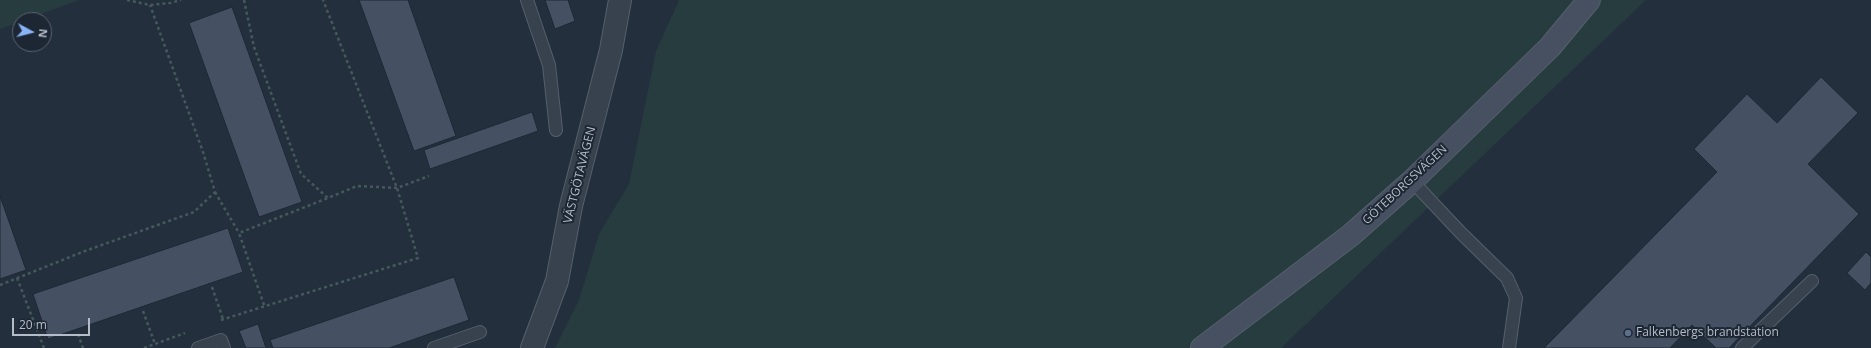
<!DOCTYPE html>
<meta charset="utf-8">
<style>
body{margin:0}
#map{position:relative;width:1871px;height:348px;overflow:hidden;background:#242f3e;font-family:"Open Sans",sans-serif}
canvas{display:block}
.north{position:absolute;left:12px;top:12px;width:40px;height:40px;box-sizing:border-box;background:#1d2633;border:1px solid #59626f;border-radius:50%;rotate:97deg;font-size:11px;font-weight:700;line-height:16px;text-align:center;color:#b4bcc9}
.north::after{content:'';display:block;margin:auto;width:14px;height:18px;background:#8ab4f8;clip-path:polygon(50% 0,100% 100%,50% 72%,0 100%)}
.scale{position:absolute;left:12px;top:318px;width:78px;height:18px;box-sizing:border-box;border:2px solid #b4bcc9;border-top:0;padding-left:5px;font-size:12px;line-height:14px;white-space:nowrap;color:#b4bcc9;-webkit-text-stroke:3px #1d2633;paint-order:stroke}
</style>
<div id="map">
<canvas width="1871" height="348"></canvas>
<div class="north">N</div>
<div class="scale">20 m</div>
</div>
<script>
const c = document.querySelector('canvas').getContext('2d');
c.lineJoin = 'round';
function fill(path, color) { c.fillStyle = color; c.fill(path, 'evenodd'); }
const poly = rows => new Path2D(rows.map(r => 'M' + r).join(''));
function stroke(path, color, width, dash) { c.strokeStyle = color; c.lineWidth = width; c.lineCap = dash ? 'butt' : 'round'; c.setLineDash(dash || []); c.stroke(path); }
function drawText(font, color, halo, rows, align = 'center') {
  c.font = font + ' "Open Sans",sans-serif'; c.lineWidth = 4; c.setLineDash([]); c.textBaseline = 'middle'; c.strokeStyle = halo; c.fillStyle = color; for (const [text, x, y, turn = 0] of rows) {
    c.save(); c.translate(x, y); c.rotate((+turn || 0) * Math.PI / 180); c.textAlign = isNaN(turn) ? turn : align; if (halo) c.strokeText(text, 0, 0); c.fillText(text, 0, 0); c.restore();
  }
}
fill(poly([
 [0,0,79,0,25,20,20,20,20,22,0,29],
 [679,0,1646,0,1281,348,555,348,579,300,599,234,629,184,656,51]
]), '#263c3f');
const building = poly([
 [359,0,408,0,456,136,414,151,359,0],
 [545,0,568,0,575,21,555,29,545,0],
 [232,7,302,202,259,217,189,23,232,7],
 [1821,77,1858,113,1808,164,1859,214,1729,348,1716,348,1692,325,1670,348,1544,348,1717,172,1694,149,1747,94,1777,123,1821,77],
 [532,112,538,131,430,169,424,150,532,112],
 [0,196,26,270,0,279,0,196],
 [228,228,243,272,48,339,33,294,228,228],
 [1866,252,1871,257,1871,283,1865,290,1847,273,1866,252],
 [454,277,469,320,389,348,273,348,270,340,454,277],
 [258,324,266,348,246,348,239,331,258,324]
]);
fill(building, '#455162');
stroke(building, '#1f2835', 1);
const lane = poly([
 [527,0,549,65,556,130],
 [1412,181,1461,233,1507,278,1516,298,1509,348],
 [198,348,221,340,224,348],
 [434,348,480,332],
 [1742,348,1812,281]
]);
const street = poly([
 [532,348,557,281,571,206,611,50,620,0]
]);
const secondary = poly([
 [1202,348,1351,235,1412,181,1550,47,1589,0]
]);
stroke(lane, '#565f6c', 14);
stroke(street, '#565f6c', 24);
stroke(secondary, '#565f6c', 24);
stroke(poly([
 [127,0,150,5,170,3,181,0],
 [244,0,254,47,301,174,328,198,357,186,397,188,429,176],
 [215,192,239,233],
 [17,278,44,348],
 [0,285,85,251,194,212,215,192,203,152,150,5],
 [212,287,223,319],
 [264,305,239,233,328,198],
 [143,311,155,344],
 [221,320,418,258,397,188,323,0],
 [78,334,83,348],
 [144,348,185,333]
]), '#44595c', 2.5, [3, 3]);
stroke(lane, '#38414e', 12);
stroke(street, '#38414e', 22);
stroke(secondary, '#465061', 22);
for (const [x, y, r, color] of [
 [1628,333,4,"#5c6f8a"]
]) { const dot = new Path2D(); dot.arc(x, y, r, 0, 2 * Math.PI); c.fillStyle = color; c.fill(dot); stroke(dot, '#1d2633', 1.5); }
drawText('12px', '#b4bcc9', '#1d2633', [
 ["VÄSTGÖTAVÄGEN",580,175,-76],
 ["GÖTEBORGSVÄGEN",1405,185,-43]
]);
drawText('12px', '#b4bcc9', '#1d2633', [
 ["Falkenbergs brandstation",1636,333]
], 'left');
</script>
